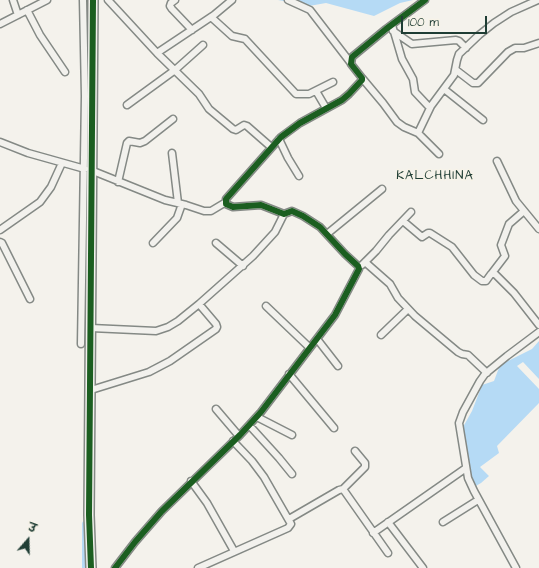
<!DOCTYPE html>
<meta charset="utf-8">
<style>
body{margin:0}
#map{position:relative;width:539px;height:568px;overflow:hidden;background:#f4f2ec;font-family:"Architects Daughter","Playpen Sans Deva",sans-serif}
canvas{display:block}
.north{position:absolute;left:8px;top:520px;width:40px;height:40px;-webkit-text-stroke:3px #f7f3e8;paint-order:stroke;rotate:20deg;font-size:11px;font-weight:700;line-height:16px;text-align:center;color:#1f3d34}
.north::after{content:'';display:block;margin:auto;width:14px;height:18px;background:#1f3d34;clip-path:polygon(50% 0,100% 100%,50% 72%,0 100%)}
.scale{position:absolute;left:401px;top:16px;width:86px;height:18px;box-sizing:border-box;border:2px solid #1f3d34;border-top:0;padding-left:5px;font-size:12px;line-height:14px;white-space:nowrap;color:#1f3d34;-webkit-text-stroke:3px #f7f3e8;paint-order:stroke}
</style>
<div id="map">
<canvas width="539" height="568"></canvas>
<div class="north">उ</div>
<div class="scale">100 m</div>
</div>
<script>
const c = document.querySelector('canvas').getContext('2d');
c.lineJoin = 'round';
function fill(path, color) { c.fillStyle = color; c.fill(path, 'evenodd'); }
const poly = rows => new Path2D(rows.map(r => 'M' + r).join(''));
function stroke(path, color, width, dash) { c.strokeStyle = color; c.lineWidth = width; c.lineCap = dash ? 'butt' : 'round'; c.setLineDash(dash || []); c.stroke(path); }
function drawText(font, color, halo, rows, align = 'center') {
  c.font = font + ' "Architects Daughter",sans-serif'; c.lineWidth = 3; c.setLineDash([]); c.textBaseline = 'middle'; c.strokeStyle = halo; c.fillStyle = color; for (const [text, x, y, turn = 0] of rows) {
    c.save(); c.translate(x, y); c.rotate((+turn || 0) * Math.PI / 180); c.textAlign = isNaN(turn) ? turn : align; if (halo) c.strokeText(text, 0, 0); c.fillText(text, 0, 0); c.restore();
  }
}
fill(poly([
 [278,0,413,0,400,3,374,16,326,3,309,6],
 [539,341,539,379,523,362,517,366,539,389,539,403,497,446,499,453,480,467,489,476,481,483,474,487,470,479,463,427,472,411,482,385,494,381,500,365,532,349]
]), '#b5daf5');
stroke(poly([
 [87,80,88,0],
 [87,248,87,144],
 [85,568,85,524]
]), '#b5daf5', 6);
const street = poly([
 [13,0,18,15],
 [108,0,157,53,199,94,209,109,233,129,236,130,244,125,247,126,271,147],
 [175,0,171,3,170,6,172,9,192,30],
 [288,0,310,10,350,62],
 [27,10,40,35,65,72],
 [211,17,232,36,245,39,296,94,309,94,333,82],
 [0,24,47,0],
 [392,25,402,59,413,79,415,92,430,108],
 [393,31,412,44,456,40,459,41,466,48],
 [157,53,214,15,232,0],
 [456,70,473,83,478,83,508,52,515,48,524,48,539,43],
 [362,78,383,103,397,122,404,127,418,133,439,154],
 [444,89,483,120],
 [316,91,326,108],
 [127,105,175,70,203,45],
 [418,133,431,106,454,75,457,60,459,54,479,35,494,23,511,12,538,0],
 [279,139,288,158,299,176],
 [0,142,28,153,85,169],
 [172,153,178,203],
 [497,161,516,201,539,229],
 [93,171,165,200,186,205,204,211,211,211,226,202],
 [118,182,127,143,129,141,140,143,145,141,173,119],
 [403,221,422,237,428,233,430,233,452,247,474,275,482,281,486,281,491,274,495,274,514,293,539,325],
 [0,230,40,202,51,187,62,163],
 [327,234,382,189],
 [0,242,2,243,30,299],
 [153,243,177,218,182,204],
 [216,243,243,266],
 [365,262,390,284,398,298,415,316,458,352,462,354,468,355,487,373],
 [362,265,376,251,389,235,411,212],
 [492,273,505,256,501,245,509,224,524,211],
 [266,306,310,348],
 [91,328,156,331,168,327,178,321,199,304,253,256,275,232,284,214],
 [381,335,408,309],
 [317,339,338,366],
 [81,344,85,96,83,0],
 [289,374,334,428],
 [91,390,149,372,170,361,216,329,217,327,216,324,199,304],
 [216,409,239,436],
 [257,417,292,435],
 [249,425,279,458,292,474],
 [191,481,207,503,234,551],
 [343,489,365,467,365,463,355,451],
 [289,519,339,490,343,489,388,553],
 [388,522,423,568],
 [443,522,478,500],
 [373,533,466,468],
 [115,568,135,542,162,511,240,435,261,412,335,315,359,269,358,266,345,254,320,227,303,216,292,211,284,214,261,205,233,207,226,204,226,199,281,137,300,123,342,100,349,94,362,80,362,78,351,64,352,57,386,29,425,0],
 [198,568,288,528,291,524,264,477,252,461,233,441],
 [516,568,474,491,468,478,459,423,463,412,480,381,485,374,507,356,539,332]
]);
const secondary = poly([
 [91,568,89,515,93,0]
]);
stroke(street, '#848985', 9);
stroke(secondary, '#848985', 12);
stroke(street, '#f2f1ed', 6);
stroke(secondary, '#f2f1ed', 9);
stroke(poly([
 [91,568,89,515,93,0],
 [115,568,135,542,162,511,240,435,261,412,335,315,359,269,358,266,345,254,320,227,303,216,292,211,284,214,261,205,233,207,226,204,226,199,281,137,300,123,342,100,349,94,362,80,362,78,351,64,352,57,386,29,425,0]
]), '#1b5e20', 6);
c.letterSpacing = '1px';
drawText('13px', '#1f3d34', '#f7f3e8', [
 ["KALCHHINA",435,176]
]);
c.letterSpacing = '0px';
</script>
